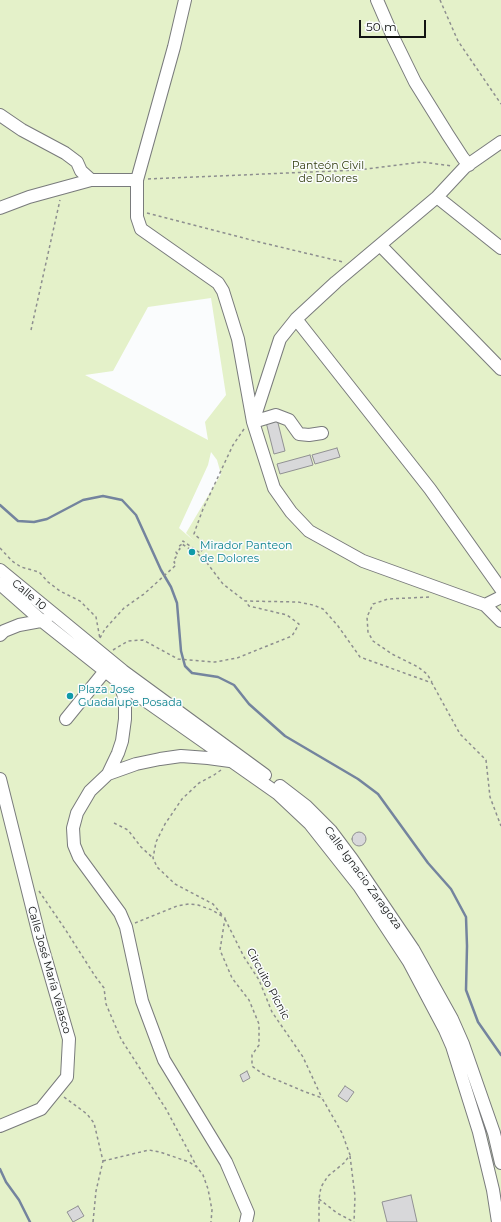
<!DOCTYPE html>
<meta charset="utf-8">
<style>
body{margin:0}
#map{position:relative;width:501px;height:1222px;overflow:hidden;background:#fafcfd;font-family:Montserrat,sans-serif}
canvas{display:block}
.scale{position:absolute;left:359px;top:20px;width:67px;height:18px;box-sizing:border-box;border:2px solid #121313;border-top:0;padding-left:5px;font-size:12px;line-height:14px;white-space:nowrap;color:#121313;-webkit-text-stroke:3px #fafcfd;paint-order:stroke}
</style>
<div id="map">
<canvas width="501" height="1222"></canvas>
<div class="scale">50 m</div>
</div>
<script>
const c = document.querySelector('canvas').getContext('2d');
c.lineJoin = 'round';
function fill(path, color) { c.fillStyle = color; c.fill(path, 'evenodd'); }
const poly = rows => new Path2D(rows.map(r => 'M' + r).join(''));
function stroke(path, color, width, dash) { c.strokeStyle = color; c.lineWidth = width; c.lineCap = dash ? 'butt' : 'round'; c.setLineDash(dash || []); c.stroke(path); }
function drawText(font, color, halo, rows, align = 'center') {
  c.font = font + ' Montserrat,sans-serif'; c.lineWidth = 3; c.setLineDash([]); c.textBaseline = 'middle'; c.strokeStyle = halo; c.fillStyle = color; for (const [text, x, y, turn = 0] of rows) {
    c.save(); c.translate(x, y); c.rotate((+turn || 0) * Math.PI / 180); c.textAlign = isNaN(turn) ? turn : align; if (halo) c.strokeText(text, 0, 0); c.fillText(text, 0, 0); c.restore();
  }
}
fill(poly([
 [0,0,501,0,501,1222,0,1222],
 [211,298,226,395,205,422,208,440,85,375,113,371,148,307],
 [211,452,217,460,221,474,186,533,194,541,179,528,208,465]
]), '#e4f1c9');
stroke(poly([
 [0,505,18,521,34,522,47,519,83,500,103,496,122,500,136,515,161,570,171,587,177,603,181,651,185,666,192,673,218,677,234,685,249,704,285,736,358,779,378,794,428,863,451,889,466,917,467,946,466,990,478,1022,501,1055],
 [0,1169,6,1182,19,1200,30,1222]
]), '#74849e', 2.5);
const building = poly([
 [277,419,285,451,274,454,266,422,277,419],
 [337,448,340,457,315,464,312,455,337,448],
 [310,455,313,465,280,474,277,464,310,455],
 '352 839a7 7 0 1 1 14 0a7 7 0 1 1-14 0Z',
 [247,1071,250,1078,243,1082,240,1075,247,1071],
 [345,1086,354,1092,347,1102,338,1096,345,1086],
 [411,1195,417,1222,387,1222,382,1202,411,1195],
 [78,1206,84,1216,73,1222,67,1212,78,1206]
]);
fill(building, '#d8d8da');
stroke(building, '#919193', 1);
const minor = poly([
 [185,0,174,47,137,180,137,217,141,229,218,283,223,291,238,339,253,422,276,415,289,420,299,434,309,435,322,433],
 [377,0,393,37,415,82,448,135,463,158,469,165],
 [0,115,22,130,65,153,77,162,81,171,91,180],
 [501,142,465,167,437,197,336,282,296,319,280,339,253,422,274,488,291,512,309,531,363,561,485,605,501,621],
 [437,197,501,248],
 [0,208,29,197,91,180,137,180],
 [380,245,501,369],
 [296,319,430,489,501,589],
 [0,570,123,671,265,775],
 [0,584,42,621,119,682,277,793,310,824,359,886,409,962,445,1030,452,1046,479,1132,493,1190,498,1222],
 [485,605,501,597],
 [0,635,4,631,19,625,46,620],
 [66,719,105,671],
 [230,761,208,758,181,756,160,759,136,764,108,774,90,791,77,813,73,828,74,845,79,857,120,913,126,927,142,1001,164,1060,226,1162,248,1213,246,1222],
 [108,774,118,753,122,741,125,719,125,700,119,681],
 [0,779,40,939,69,1039,67,1077,41,1109,0,1126],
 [280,786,306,806,331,831,352,859,413,949,452,1019,463,1044,494,1133,501,1163]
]);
stroke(minor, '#797b7c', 14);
stroke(poly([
 [440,0,458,41,501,104],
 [148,179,358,170,422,162,452,166],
 [147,213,255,241,343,262],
 [31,330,60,200],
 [244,429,233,445,203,509,196,528,194,534,206,544,200,553,183,541,182,544,199,555,207,563,223,584,245,601,298,602,313,605,323,609,338,626,360,657,432,683,460,734,486,760,490,797,501,826],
 [0,548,12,561,21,567,39,572,48,582,60,591,80,601,96,617,100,639],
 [429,597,388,599,373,604,367,617,368,632,373,641,392,654,418,667,427,674,432,682],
 [100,638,105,629,124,608,144,594,176,565,174,562,176,560,175,558,178,555,176,552,180,549,178,547,182,544],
 [113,650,128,641,143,640,178,659,215,662,237,658,292,636,299,624,287,615,249,606,246,602],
 [221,770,214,775,199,783,182,799,165,824,156,842,153,858,157,867,175,884,213,904,223,916],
 [114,823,128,830,141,847,153,858],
 [39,891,65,929,95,976,104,988,106,1004,121,1039,166,1109,197,1167],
 [225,919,244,957,259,980,272,1012,303,1057,322,1098],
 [135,923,177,906,189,904,198,905,212,910,225,918,220,950,232,978,249,1000,259,1024,259,1045,252,1055,252,1066,263,1074,303,1091,322,1098,342,1133,350,1155,344,1163,328,1176,321,1187,319,1199,319,1222],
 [64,1097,87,1114,94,1123,103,1161,96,1191,93,1222],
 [350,1156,355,1196,354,1222],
 [103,1161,149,1150,160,1152,189,1162,197,1167,203,1175,208,1189,212,1210,211,1222],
 [319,1199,337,1213,354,1222]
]), '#8d8e8f', 1.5, [3, 3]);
stroke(minor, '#fff', 12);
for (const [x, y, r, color] of [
 [192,552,4,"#0f9aa8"],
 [70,696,4,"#0f9aa8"]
]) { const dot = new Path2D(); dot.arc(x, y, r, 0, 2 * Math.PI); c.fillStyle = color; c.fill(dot); stroke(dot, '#fafcfd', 1.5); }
drawText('11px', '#333f0f', '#fafcfd', [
 ["Panteón Civil",328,166],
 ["de Dolores",328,179]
]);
drawText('11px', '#0d838f', '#fafcfd', [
 ["Mirador Panteon",200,546],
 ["de Dolores",200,559],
 ["Plaza Jose",78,690],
 ["Guadalupe Posada",78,703]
], 'left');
drawText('11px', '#121313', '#fafcfd', [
 ["Calle 10",29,595,40],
 ["Calle Ignacio Zaragoza",363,878,54],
 ["Calle José María Velasco",49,970,74],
 ["Circuito Pícnic",268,984,62]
]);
</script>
